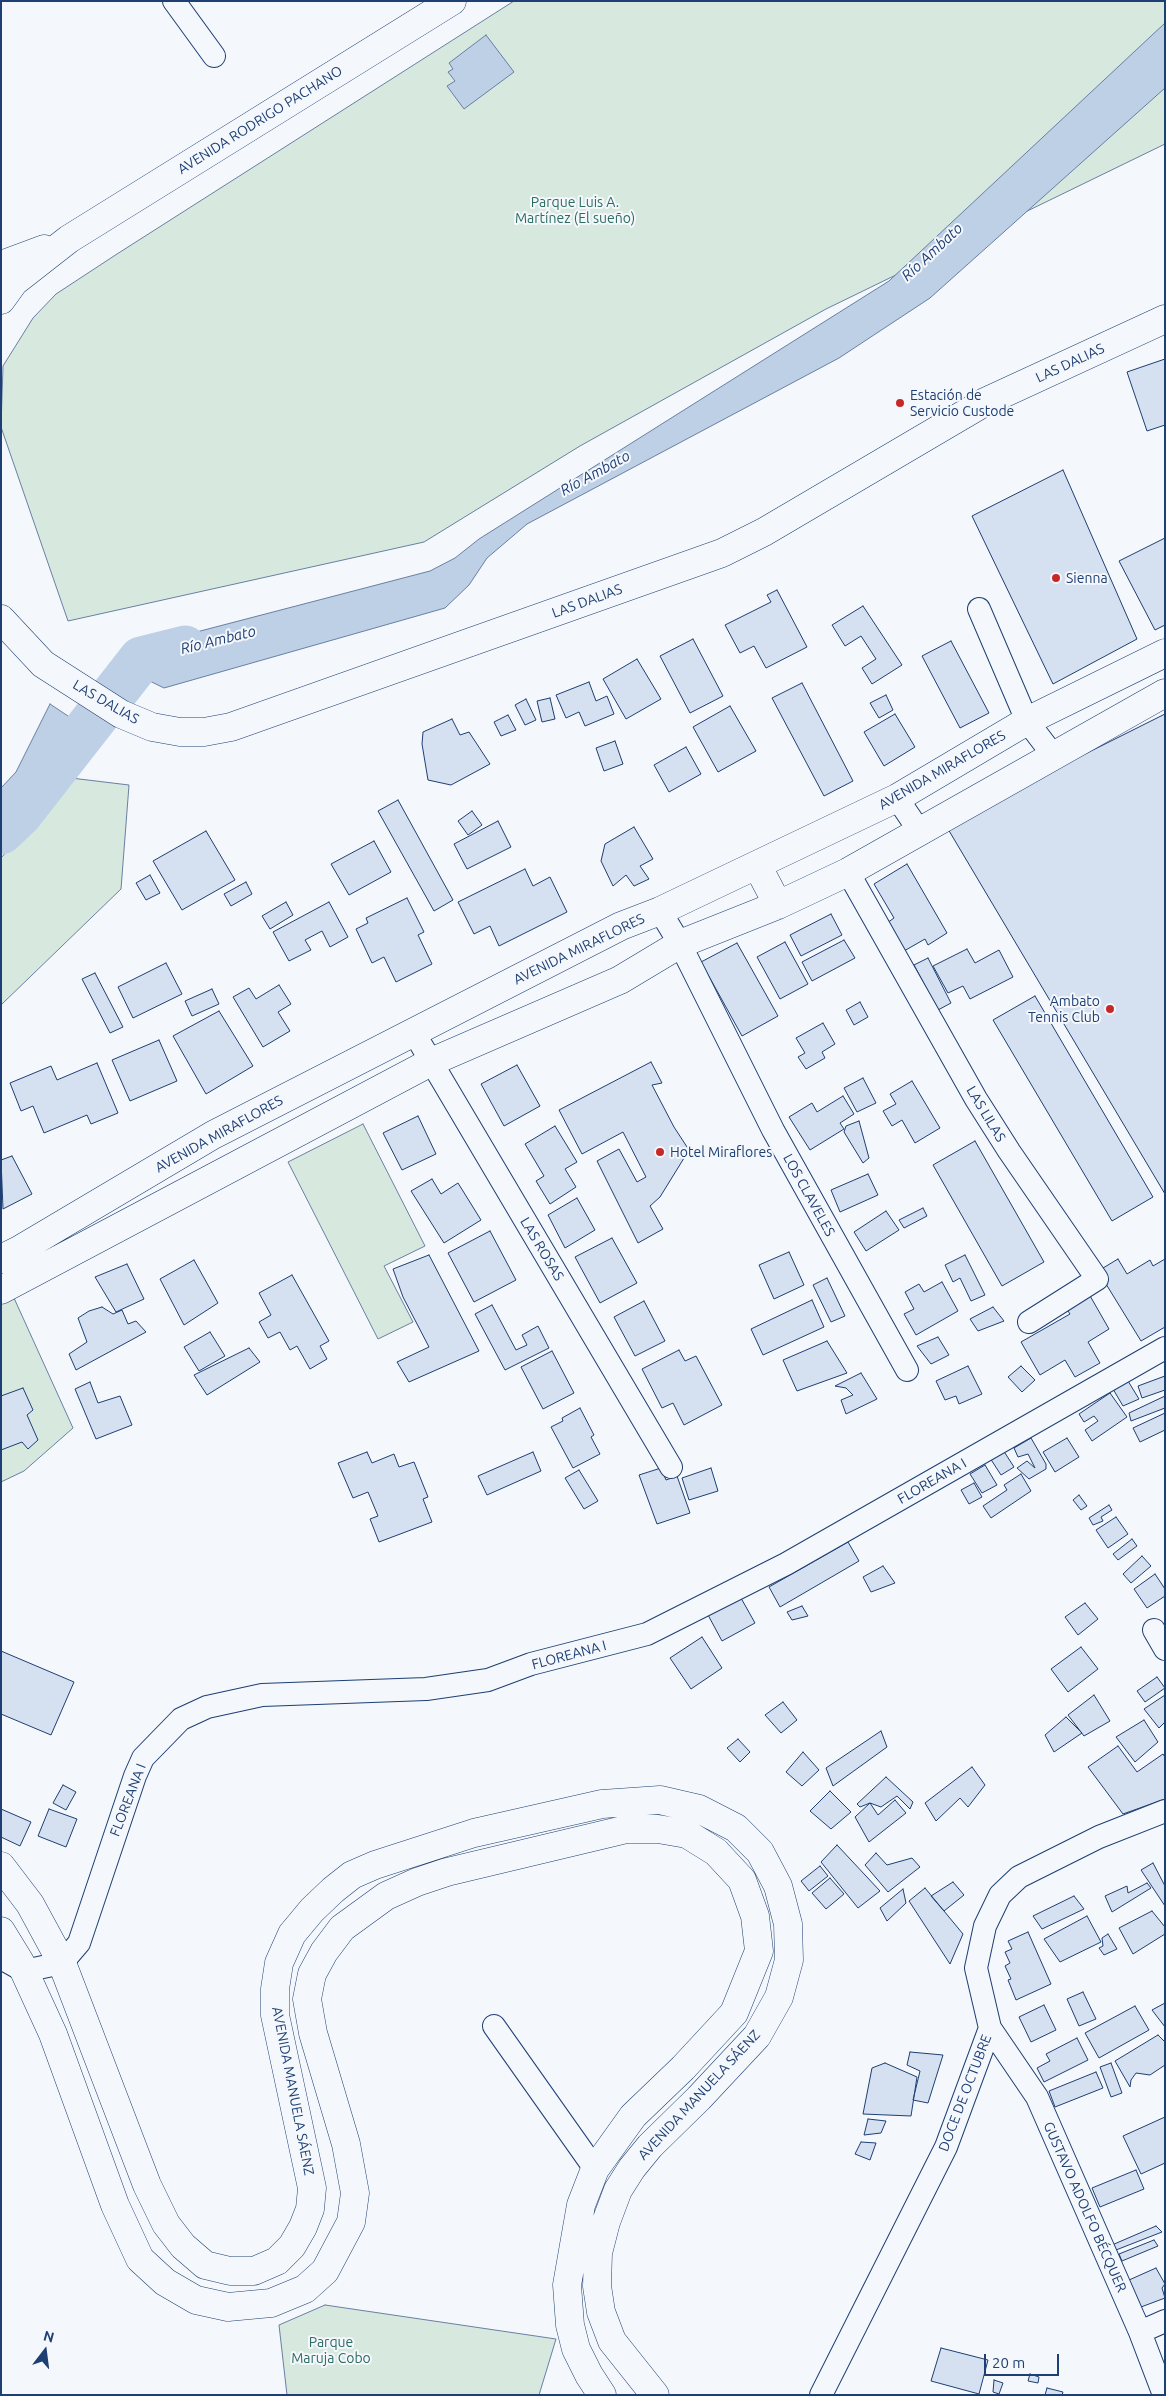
<!DOCTYPE html>
<meta charset="utf-8">
<style>
body{margin:0}
#map{position:relative;width:1166px;height:2396px;overflow:hidden;background:#f4f7fb;font-family:Ubuntu,sans-serif}
canvas{display:block}
.frame{position:absolute;inset:0;border:2px solid #1d3f73;pointer-events:none}
.north{position:absolute;left:20px;top:2326px;width:50px;height:50px;-webkit-text-stroke:4px #f4f7fb;paint-order:stroke;rotate:15deg;font-size:14px;font-weight:700;line-height:20px;text-align:center;color:#1d3f73}
.north::after{content:'';display:block;margin:auto;width:18px;height:22px;background:#1d3f73;clip-path:polygon(50% 0,100% 100%,50% 72%,0 100%)}
.scale{position:absolute;left:984px;top:2354px;width:75px;height:22px;box-sizing:border-box;border:2px solid #1d3f73;border-top:0;padding-left:6px;font-size:15px;line-height:18px;white-space:nowrap;color:#1d3f73;-webkit-text-stroke:4px #f4f7fb;paint-order:stroke}
</style>
<div id="map">
<canvas width="1166" height="2396"></canvas>
<div class="frame"></div>
<div class="north">N</div>
<div class="scale">20 m</div>
</div>
<script>
const c = document.querySelector('canvas').getContext('2d');
c.lineJoin = 'round';
function fill(path, color) { c.fillStyle = color; c.fill(path, 'evenodd'); }
const poly = rows => new Path2D(rows.map(r => 'M' + r).join(''));
function stroke(path, color, width, dash) { c.strokeStyle = color; c.lineWidth = width; c.lineCap = dash ? 'butt' : 'round'; c.setLineDash(dash || []); c.stroke(path); }
function drawText(font, color, halo, rows, align = 'center') {
  c.font = font + ' Ubuntu,sans-serif'; c.lineWidth = 4; c.setLineDash([]); c.textBaseline = 'middle'; c.strokeStyle = halo; c.fillStyle = color; for (const [text, x, y, turn = 0] of rows) {
    c.save(); c.translate(x, y); c.rotate((+turn || 0) * Math.PI / 180); c.textAlign = isNaN(turn) ? turn : align; if (halo) c.strokeText(text, 0, 0); c.fillText(text, 0, 0); c.restore();
  }
}
const green = poly([
 [514,1,1165,1,1165,144,826,309,580,446,424,542,68,621,1,427,3,366,33,318,56,294,117,254,514,1],
 [71,778,129,785,121,889,1,1005,1,858,71,778],
 [363,1124,425,1246,384,1266,413,1322,378,1339,288,1162,363,1124],
 [14,1298,73,1428,24,1471,1,1482,1,1304,14,1298],
 [325,2305,556,2339,539,2395,287,2395,279,2325,325,2305]
]);
fill(green, '#d7e8df');
stroke(green, '#687fa3', 1);
const water = poly([
 [1165,23,1165,88,930,298,839,358,527,524,487,558,469,585,445,608,164,688,119,666,139,647,430,571,455,558,479,539,889,281,1165,23],
 [486,35,514,72,464,109,447,86,455,81,448,72,453,69,449,63,486,35],
 [50,704,92,732,64,778,1,849,1,788,16,772,50,704]
]);
fill(water, '#bed0e5');
stroke(water, '#687fa3', 1);
stroke(poly([
 [1,832,20,814,141,659,185,648]
]), '#bed0e5', 45);
const building = poly([
 [1165,359,1165,425,1147,431,1127,372,1165,359],
 [1063,470,1137,639,1053,684,972,516,1063,470],
 [1165,538,1165,625,1155,630,1119,561,1165,538],
 [777,590,807,647,766,668,754,646,740,653,725,625,771,602,767,595,777,590],
 [863,606,902,665,872,684,862,668,876,659,861,636,845,646,832,625,863,606],
 [693,639,723,696,690,713,660,656,693,639],
 [951,641,989,713,960,728,922,656,951,641],
 [637,659,661,699,626,719,603,679,637,659],
 [589,682,596,701,607,696,614,714,585,726,579,712,566,718,556,695,589,682],
 [802,683,853,781,824,796,772,698,802,683],
 [886,695,893,710,879,718,870,703,886,695],
 [550,698,555,719,542,722,537,701,550,698],
 [526,699,536,720,525,725,515,705,526,699],
 [730,706,756,751,718,772,693,727,730,706],
 [895,714,915,747,884,766,864,732,895,714],
 [1165,714,1165,1194,945,824,1165,714],
 [508,715,516,730,501,736,494,722,508,715],
 [452,719,460,735,469,732,490,764,451,785,428,780,422,744,423,732,452,719],
 [615,741,623,764,604,771,596,748,615,741],
 [686,747,701,774,669,792,654,765,686,747],
 [398,800,453,900,434,911,378,811,398,800],
 [472,811,482,825,468,835,458,821,472,811],
 [498,821,511,847,467,869,454,844,498,821],
 [634,827,653,859,640,866,649,879,634,886,626,875,613,886,601,861,605,844,634,827],
 [206,831,235,880,182,910,153,861,206,831],
 [374,841,391,872,349,895,331,864,374,841],
 [907,864,947,933,928,945,925,939,904,951,887,923,894,918,874,884,907,864],
 [525,869,533,886,550,877,567,912,499,946,490,926,474,934,458,902,525,869],
 [150,875,160,893,146,900,136,883,150,875],
 [246,882,252,894,231,906,224,894,246,882],
 [407,898,424,932,418,935,432,964,396,982,384,957,372,963,356,929,368,923,366,918,407,898],
 [286,902,293,915,270,929,262,916,286,902],
 [329,902,348,937,330,947,322,931,305,940,311,950,289,961,273,932,329,902],
 [831,914,842,935,801,956,790,935,831,914],
 [844,940,855,958,812,981,802,962,844,940],
 [785,942,808,984,780,999,757,957,785,942],
 [737,943,778,1016,742,1036,701,962,737,943],
 [967,949,975,963,999,950,1013,977,970,999,963,986,948,993,933,966,967,949],
 [928,958,951,1003,938,1010,914,965,928,958],
 [166,963,182,994,133,1018,118,987,166,963],
 [95,973,123,1027,110,1033,82,979,95,973],
 [279,985,291,1004,278,1012,290,1031,263,1047,233,997,249,988,256,999,279,985],
 [212,989,219,1004,192,1016,185,1001,212,989],
 [1035,996,1153,1197,1112,1221,993,1020,1035,996],
 [860,1002,868,1017,854,1025,846,1010,860,1002],
 [219,1011,253,1066,206,1094,173,1036,219,1011],
 [823,1023,835,1044,822,1052,825,1058,806,1069,798,1057,805,1053,796,1038,823,1023],
 [159,1040,177,1081,130,1101,112,1060,159,1040],
 [651,1062,662,1083,652,1085,674,1127,689,1150,660,1197,650,1206,663,1229,638,1243,597,1161,619,1149,637,1182,646,1177,623,1132,582,1154,559,1110,651,1062],
 [97,1063,118,1113,91,1124,87,1115,44,1133,33,1106,21,1111,10,1083,51,1066,57,1080,97,1063],
 [517,1065,540,1106,504,1126,481,1084,517,1065],
 [863,1078,876,1103,857,1112,844,1088,863,1078],
 [912,1081,940,1128,915,1143,902,1120,892,1126,883,1111,896,1104,890,1094,912,1081],
 [843,1096,854,1114,840,1123,844,1129,810,1150,789,1117,812,1103,817,1112,843,1096],
 [418,1116,436,1154,402,1170,383,1133,418,1116],
 [859,1121,869,1158,863,1163,844,1132,846,1126,859,1121],
 [555,1126,577,1162,565,1169,576,1187,550,1204,536,1181,544,1176,525,1144,555,1126],
 [975,1141,1044,1262,1002,1286,933,1165,975,1141],
 [12,1156,32,1194,3,1209,1,1160,12,1156],
 [868,1174,878,1195,840,1212,831,1190,868,1174],
 [432,1179,441,1194,458,1183,481,1220,444,1243,411,1191,432,1179],
 [577,1198,595,1230,565,1248,548,1215,577,1198],
 [923,1208,927,1216,904,1228,899,1220,923,1208],
 [886,1211,899,1230,866,1251,854,1232,886,1211],
 [490,1231,516,1280,474,1302,448,1253,490,1231],
 [612,1238,637,1283,600,1303,575,1257,612,1238],
 [789,1252,804,1285,774,1299,759,1265,789,1252],
 [429,1255,479,1351,409,1382,397,1362,429,1347,403,1297,393,1269,429,1255],
 [965,1255,985,1295,971,1301,960,1278,953,1282,945,1265,965,1255],
 [1118,1259,1127,1274,1150,1260,1153,1266,1165,1259,1165,1327,1141,1341,1098,1271,1118,1259],
 [194,1260,218,1303,184,1325,160,1279,194,1260],
 [127,1264,144,1299,116,1312,95,1277,127,1264],
 [292,1275,329,1341,320,1346,327,1359,310,1369,297,1346,290,1350,280,1332,268,1338,259,1322,271,1315,259,1293,292,1275],
 [827,1278,845,1316,831,1322,813,1285,827,1278],
 [942,1282,958,1311,916,1335,904,1314,914,1309,905,1292,919,1284,924,1292,942,1282],
 [1089,1294,1109,1329,1088,1342,1100,1363,1075,1377,1065,1360,1040,1375,1021,1342,1070,1314,1066,1308,1089,1294],
 [812,1300,824,1327,763,1355,751,1329,812,1300],
 [644,1301,665,1341,635,1356,614,1317,644,1301],
 [492,1305,516,1350,527,1345,522,1335,538,1326,549,1348,505,1370,475,1314,492,1305],
 [102,1307,113,1314,122,1310,128,1324,136,1321,146,1332,76,1370,69,1354,87,1342,78,1318,89,1311,102,1307],
 [993,1307,1004,1321,978,1331,970,1319,993,1307],
 [210,1332,225,1356,199,1371,184,1347,210,1332],
 [938,1337,949,1355,931,1364,917,1346,938,1337],
 [827,1341,847,1373,797,1391,783,1360,827,1341],
 [249,1348,260,1362,207,1395,194,1375,249,1348],
 [679,1350,685,1361,696,1356,722,1405,684,1425,673,1403,662,1408,642,1369,679,1350],
 [552,1351,574,1393,543,1409,521,1367,552,1351],
 [968,1366,982,1394,959,1404,956,1396,945,1400,936,1381,968,1366],
 [1021,1366,1035,1380,1022,1392,1008,1377,1021,1366],
 [861,1373,877,1399,846,1414,841,1400,853,1395,846,1388,835,1386,861,1373],
 [1165,1376,1165,1390,1142,1398,1138,1386,1165,1376],
 [1128,1381,1139,1399,1123,1406,1113,1389,1128,1381],
 [90,1382,98,1403,120,1396,132,1425,96,1439,75,1389,90,1382],
 [23,1388,33,1410,27,1415,38,1440,28,1449,22,1442,1,1450,1,1396,23,1388],
 [1110,1393,1127,1417,1092,1441,1085,1430,1098,1421,1094,1416,1084,1422,1079,1414,1110,1393],
 [1165,1396,1165,1408,1131,1421,1129,1413,1165,1396],
 [580,1408,594,1435,591,1437,600,1454,573,1468,551,1427,563,1421,562,1418,580,1408],
 [1165,1413,1165,1430,1140,1442,1133,1428,1165,1413],
 [1031,1438,1046,1464,1046,1469,1029,1479,1017,1468,1027,1461,1035,1468,1028,1454,1018,1457,1014,1448,1031,1438],
 [1067,1438,1079,1457,1055,1472,1043,1452,1067,1438],
 [1003,1450,1014,1467,1001,1475,990,1458,1003,1450],
 [367,1452,372,1463,394,1454,399,1467,414,1462,428,1497,423,1499,432,1522,379,1542,370,1519,378,1516,368,1492,353,1498,338,1463,367,1452],
 [533,1452,541,1471,487,1495,478,1476,533,1452],
 [985,1465,997,1485,982,1493,970,1474,985,1465],
 [661,1468,666,1480,677,1476,690,1513,657,1524,639,1475,661,1468],
 [711,1468,718,1491,689,1500,682,1478,711,1468],
 [579,1470,598,1501,584,1509,565,1478,579,1470],
 [1021,1474,1031,1491,991,1518,983,1506,1007,1490,1004,1485,1021,1474],
 [974,1483,982,1497,969,1504,961,1490,974,1483],
 [1079,1495,1087,1506,1081,1510,1073,1500,1079,1495],
 [1109,1505,1112,1510,1101,1517,1103,1521,1093,1525,1089,1518,1109,1505],
 [1116,1517,1128,1534,1108,1548,1096,1530,1116,1517],
 [1132,1539,1137,1546,1118,1560,1113,1554,1132,1539],
 [848,1542,859,1561,780,1607,769,1587,848,1542],
 [1142,1556,1151,1566,1131,1583,1123,1574,1142,1556],
 [883,1566,895,1583,871,1592,863,1577,883,1566],
 [1155,1574,1165,1589,1165,1596,1147,1608,1134,1589,1155,1574],
 [741,1598,755,1623,722,1641,708,1615,741,1598],
 [1085,1603,1098,1619,1078,1635,1065,1617,1085,1603],
 [802,1606,808,1616,792,1620,787,1612,802,1606],
 [702,1637,722,1668,691,1689,670,1658,702,1637],
 [1081,1647,1098,1669,1068,1692,1051,1669,1081,1647],
 [1,1651,74,1682,51,1735,1,1714,1,1651],
 [1157,1677,1165,1688,1145,1702,1137,1691,1157,1677],
 [1094,1695,1110,1721,1084,1736,1068,1715,1094,1695],
 [1165,1695,1165,1722,1159,1728,1144,1709,1165,1695],
 [783,1702,797,1720,781,1733,765,1715,783,1702],
 [1066,1717,1082,1733,1054,1752,1045,1735,1066,1717],
 [1144,1720,1158,1742,1135,1762,1116,1737,1144,1720],
 [881,1731,887,1747,833,1786,826,1768,881,1731],
 [738,1739,750,1752,740,1762,727,1748,738,1739],
 [1118,1746,1137,1772,1163,1754,1165,1757,1165,1799,1123,1814,1088,1767,1118,1746],
 [803,1752,819,1770,802,1786,786,1772,803,1752],
 [972,1767,985,1785,968,1807,960,1798,936,1821,925,1803,972,1767],
 [886,1777,913,1802,910,1809,897,1796,881,1807,870,1803,860,1807,857,1804,886,1777],
 [63,1785,76,1792,66,1810,53,1803,63,1785],
 [830,1791,851,1812,831,1829,810,1811,830,1791],
 [895,1800,906,1813,869,1842,855,1817,870,1803,878,1815,895,1800],
 [1,1809,31,1822,20,1846,1,1837,1,1809],
 [49,1809,77,1819,66,1847,38,1836,49,1809],
 [837,1845,880,1891,858,1908,821,1862,837,1845],
 [876,1853,887,1865,912,1858,920,1867,888,1892,865,1865,876,1853],
 [1153,1863,1165,1886,1165,1906,1141,1870,1153,1863],
 [820,1866,828,1876,809,1891,801,1881,820,1866],
 [830,1878,844,1894,826,1909,812,1893,830,1878],
 [953,1882,964,1895,944,1911,931,1896,953,1882],
 [1147,1883,1151,1888,1112,1912,1105,1896,1127,1886,1128,1893,1147,1883],
 [925,1888,963,1934,950,1964,909,1901,925,1888],
 [903,1889,906,1903,887,1921,880,1908,903,1889],
 [1074,1896,1084,1909,1042,1929,1033,1916,1074,1896],
 [1152,1911,1165,1927,1165,1934,1133,1954,1119,1928,1152,1911],
 [1087,1916,1101,1942,1060,1962,1044,1939,1087,1916],
 [1028,1932,1051,1984,1016,2000,1008,1980,1011,1979,1005,1966,1010,1963,1005,1952,1012,1949,1008,1941,1028,1932],
 [1108,1934,1117,1949,1104,1955,1099,1948,1103,1946,1102,1938,1108,1934],
 [1083,1992,1096,2019,1079,2026,1067,1999,1083,1992],
 [1165,2003,1165,2027,1152,2010,1165,2003],
 [1044,2005,1056,2030,1031,2042,1019,2017,1044,2005],
 [1135,2006,1149,2030,1099,2058,1085,2033,1135,2006],
 [1158,2035,1165,2042,1165,2065,1150,2075,1136,2073,1131,2080,1130,2087,1115,2061,1158,2035],
 [1077,2038,1088,2060,1044,2082,1037,2068,1050,2061,1046,2054,1077,2038],
 [910,2052,943,2055,928,2103,913,2100,920,2071,907,2065,910,2052],
 [885,2063,917,2077,911,2116,863,2114,872,2068,885,2063],
 [1111,2063,1122,2093,1111,2097,1100,2067,1111,2063],
 [1096,2072,1103,2088,1055,2107,1049,2091,1096,2072],
 [1165,2117,1165,2163,1141,2174,1123,2136,1165,2117],
 [868,2119,886,2121,881,2133,864,2135,868,2119],
 [861,2142,876,2143,870,2160,855,2154,861,2142],
 [1136,2170,1144,2189,1100,2207,1092,2188,1136,2170],
 [1156,2226,1162,2232,1116,2250,1112,2245,1156,2226],
 [1154,2240,1158,2246,1122,2261,1119,2254,1154,2240],
 [1156,2268,1165,2284,1162,2288,1165,2298,1141,2307,1129,2280,1156,2268],
 [941,2348,988,2360,979,2394,931,2381,941,2348],
 [1030,2374,1039,2377,1038,2383,1028,2381,1030,2374],
 [994,2380,1003,2383,999,2394,993,2392,994,2380],
 [1047,2388,1063,2392,1062,2395,1045,2395,1047,2388]
]);
fill(building, '#d5e0f0');
stroke(building, '#1d3f73', 1);
const street = poly([
 [174,1,214,56],
 [979,609,1027,721,1053,755],
 [897,798,920,832],
 [848,872,976,1099,1009,1151,1097,1279,1029,1322],
 [660,911,680,944,773,1130,907,1370],
 [413,1031,671,1467],
 [1154,1630,1165,1649],
 [1,1958,24,1971,62,1963,79,1943,135,1776,143,1758,181,1719,207,1707,262,1695,426,1689,488,1680,531,1664,647,1634,786,1564,1165,1348],
 [494,2026,595,2169],
 [990,2028,1037,2097,1140,2332,1164,2395],
 [1140,2332,1165,2321],
 [821,2395,946,2147,990,2028,976,1968,985,1926,1000,1895,1019,1877,1099,1837,1165,1811]
]);
const secondary = poly([
 [1,265,44,249],
 [1,300,14,282,69,239,452,1],
 [1,619,43,664,121,714,152,727,180,732,204,732,231,727,722,553,764,532,985,402,1165,319],
 [757,865,778,905],
 [1,1259,19,1250,213,1135,621,926,660,911,897,798,1027,721,1165,653],
 [1,1290,431,1062,620,980,680,944,778,905,848,872,1165,693]
]);
const primary = poly([
 [1,1866,30,1904,62,1963,147,2185,166,2224,183,2246,205,2265,230,2271,254,2271,277,2261,292,2246,303,2227,310,2209,312,2188,275,2015,275,1989,279,1963,292,1934,312,1910,333,1890,352,1875,375,1865,474,1833,602,1804,660,1800,699,1809,736,1828,760,1852,778,1886,788,1924,789,1960,779,1997,757,2036,699,2098,650,2146,632,2168,618,2190,606,2222,598,2253,597,2286,601,2312,612,2341,655,2395],
 [1,1931,20,1962,53,2034,115,2205,140,2259,165,2282,196,2300,228,2307,271,2303,305,2289,325,2271,351,2222,355,2193,346,2144,313,2033,307,1999,312,1974,324,1952,342,1928,386,1896,417,1882,447,1872,627,1829,658,1829,687,1834,716,1852,742,1880,755,1916,759,1951,734,2013,683,2068,633,2116,595,2169,581,2205,567,2285,570,2325,576,2349,589,2375,602,2395]
]);
stroke(street, '#1d3f73', 24);
stroke(secondary, '#1d3f73', 29);
stroke(primary, '#1d3f73', 29);
stroke(street, '#f4f7fb', 22);
stroke(secondary, '#f4f7fb', 28);
stroke(primary, '#f4f7fb', 28);
for (const [x, y, r, color] of [
 [900,403,5,"#c62828"],
 [1056,578,5,"#c62828"],
 [1110,1009,5,"#c62828"],
 [660,1152,5,"#c62828"]
]) { const dot = new Path2D(); dot.arc(x, y, r, 0, 2 * Math.PI); c.fillStyle = color; c.fill(dot); stroke(dot, '#f4f7fb', 2); }
drawText('14px', '#1d3f73', '#f4f7fb', [
 ["AVENIDA RODRIGO PACHANO",260,120,-32],
 ["LAS DALIAS",1070,363,-25],
 ["LAS DALIAS",587,601,-20],
 ["LAS DALIAS",106,702,30],
 ["AVENIDA MIRAFLORES",942,770,-30],
 ["AVENIDA MIRAFLORES",579,949,-26],
 ["LAS LILAS",986,1114,59],
 ["AVENIDA MIRAFLORES",219,1134,-29],
 ["LOS CLAVELES",809,1195,61],
 ["LAS ROSAS",542,1249,59],
 ["FLOREANA I",932,1481,-30],
 ["FLOREANA I",569,1655,-15],
 ["FLOREANA I",128,1800,-69],
 ["AVENIDA MANUELA SÁENZ",293,2091,79],
 ["DOCE DE OCTUBRE",965,2093,-69],
 ["AVENIDA MANUELA SÁENZ",699,2095,-47],
 ["GUSTAVO ADOLFO BÉCQUER",1085,2207,66]
]);
drawText('14px', '#2c6c60', '#f4f7fb', [
 ["Parque Luis A.",575,202],
 ["Martínez (El sueño)",575,218],
 ["Parque",331,2342],
 ["Maruja Cobo",331,2358]
]);
drawText('14px', '#1d3f73', '#f4f7fb', [
 ["Estación de",910,395],
 ["Servicio Custode",910,411],
 ["Sienna",1066,578],
 ["Ambato",1100,1001,"right"],
 ["Tennis Club",1100,1017,"right"],
 ["Hotel Miraflores",670,1152]
], 'left');
drawText('italic 15px', '#1d3f73', '#f4f7fb', [
 ["Río Ambato",932,252,-43],
 ["Río Ambato",595,473,-29],
 ["Río Ambato",218,640,-14]
]);
</script>
